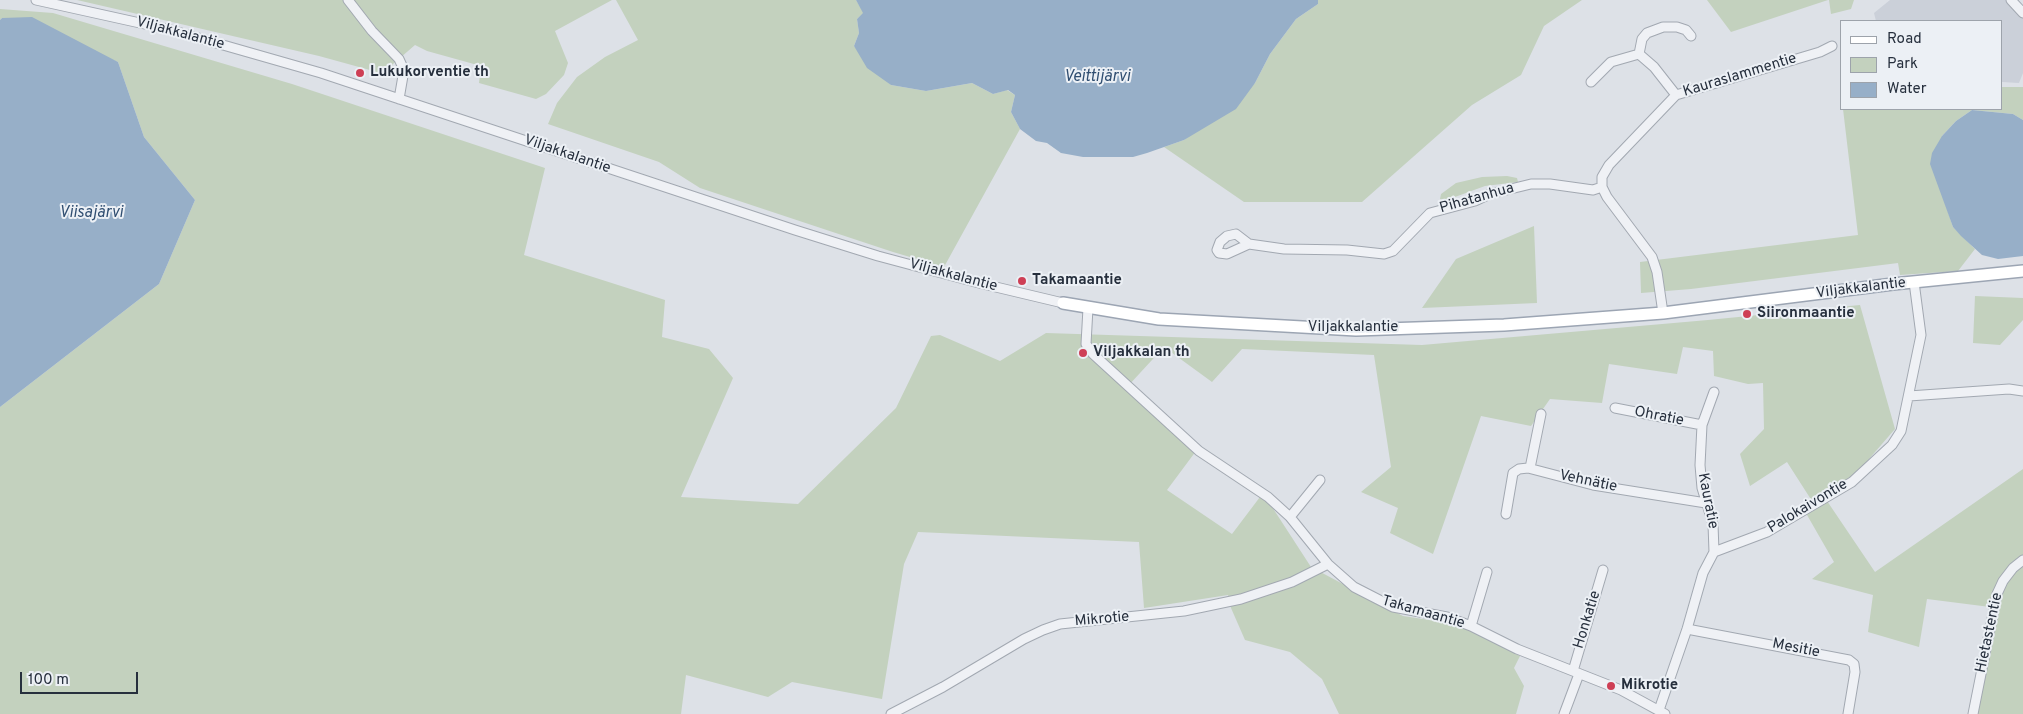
<!DOCTYPE html>
<meta charset="utf-8">
<style>
body{margin:0}
#map{position:relative;width:2023px;height:714px;overflow:hidden;background:#dde1e7;font-family:Overpass,sans-serif}
canvas{display:block}
.legend{position:absolute;left:1840px;top:20px;width:162px;height:90px;box-sizing:border-box;background:#ecf0f5;border:1px solid #9da3ab;margin:0;padding:6px 9px;list-style:none;font-size:15px;color:#262f3d}
.legend li{display:flex;align-items:center;gap:10px;height:25px}
.legend b{width:25px;border:1px solid #9da3ab}
.scale{position:absolute;left:20px;top:672px;width:118px;height:22px;box-sizing:border-box;border:2px solid #262f3d;border-top:0;padding-left:6px;font-size:15px;line-height:18px;white-space:nowrap;color:#262f3d;-webkit-text-stroke:4px #ecf0f5;paint-order:stroke}
</style>
<div id="map">
<canvas width="2023" height="714"></canvas>
<ul class="legend">
<li><b style="height:6px;background:#fff"></b>Road</li>
<li><b style="height:14px;background:#c3d1be"></b>Park</li>
<li><b style="height:14px;background:#97afc8"></b>Water</li>
</ul>
<div class="scale">100 m</div>
</div>
<script>
const c = document.querySelector('canvas').getContext('2d');
c.lineJoin = 'round';
function fill(path, color) { c.fillStyle = color; c.fill(path, 'evenodd'); }
const poly = rows => new Path2D(rows.map(r => 'M' + r).join(''));
function stroke(path, color, width, dash) { c.strokeStyle = color; c.lineWidth = width; c.lineCap = dash ? 'butt' : 'round'; c.setLineDash(dash || []); c.stroke(path); }
function drawText(font, color, halo, rows, align = 'center') {
  c.font = font + ' Overpass,sans-serif'; c.lineWidth = 4; c.setLineDash([]); c.textBaseline = 'middle'; c.strokeStyle = halo; c.fillStyle = color; for (const [text, x, y, turn = 0] of rows) {
    c.save(); c.translate(x, y); c.rotate((+turn || 0) * Math.PI / 180); c.textAlign = isNaN(turn) ? turn : align; if (halo) c.strokeText(text, 0, 0); c.fillText(text, 0, 0); c.restore();
  }
}
fill(poly([
 [1890,0,2007,0,2023,16,2023,73,2019,83,2002,82,2002,21,1876,21,1874,13]
]), '#cbd0d9');
fill(poly([
 [77,0,612,0,555,31,568,63,564,75,546,94,536,99,479,83,481,66,427,51,415,45,393,64,388,75,319,56],
 [616,0,856,0,864,13,857,19,859,33,854,46,891,85,926,91,972,83,993,94,1007,90,1015,95,1011,112,1020,129,944,267,893,252,700,188,659,162,548,124,557,103,577,77,605,57,638,40],
 [1318,0,1582,0,1544,26,1521,75,1472,105,1362,202,1244,202,1164,147,1184,140,1255,83,1270,54,1296,19,1318,4],
 [1707,0,1828,0,1731,32],
 [1829,0,1854,0,1851,9,1831,14],
 [0,9,53,13,292,84,545,168,524,255,665,300,662,337,709,349,733,378,681,497,798,504,896,408,931,336,940,335,1000,361,1046,333,1422,345,1708,320,1860,305,1895,429,1855,475,1823,495,1875,572,2023,469,2023,714,1977,714,1998,608,1927,599,1919,647,1868,632,1873,595,1812,579,1834,562,1803,508,1812,501,1787,462,1750,486,1740,454,1764,429,1763,383,1748,384,1714,376,1713,351,1683,347,1677,374,1609,364,1602,403,1550,399,1531,426,1481,416,1433,554,1390,533,1398,508,1361,492,1391,467,1374,355,1242,349,1212,382,1164,347,1128,386,1199,447,1167,490,1232,534,1263,493,1311,567,1403,616,1456,624,1520,656,1514,668,1524,686,1516,714,1339,714,1322,679,1290,652,1245,640,1231,608,1228,595,1144,608,1139,542,918,532,904,564,882,699,792,682,768,697,686,675,681,714,0,714,0,407,159,284,195,200,144,137,118,62,2,18,0,20],
 [2002,87,2023,87,2023,120,2013,114,1972,110,1956,121,1942,136,1944,200,1953,227,1975,249,1958,271,1900,275,1898,263,1691,289,1641,293,1640,262,1858,235,1843,109,2002,109],
 [1507,176,1517,178,1518,182,1485,186,1444,201,1440,199,1441,194,1456,183,1482,177],
 [1534,226,1537,303,1422,308,1456,259],
 [1975,296,2023,298,2023,320,2000,345,1973,343]
]), '#c3d1be');
fill(poly([
 [856,0,1318,0,1318,4,1296,19,1270,54,1255,83,1236,109,1184,140,1147,153,1133,157,1083,157,1061,153,1047,143,1036,141,1020,129,1011,112,1015,95,1008,90,993,94,972,83,926,91,891,85,867,68,854,46,859,33,857,19,863,13],
 [32,17,118,62,144,137,195,200,159,284,0,407,0,20,2,18],
 [1972,110,2013,114,2023,120,2023,256,1998,259,1982,255,1961,236,1953,227,1930,164,1932,153,1942,136,1956,121]
]), '#97afc8');
const minor = poly([
 [36,0,167,29,321,73,795,230,878,256,979,283,1063,303],
 [348,0,372,31,399,59,404,70,399,99],
 [2011,0,2023,13],
 [1639,54,1642,39,1647,33,1663,27,1677,27,1686,30,1691,36],
 [1591,82,1611,62,1639,54,1654,67,1676,95],
 [1249,244,1236,234,1227,236,1220,242,1217,250,1219,253,1227,254,1249,244,1284,249,1347,250,1384,254,1393,251,1430,213,1475,201,1490,194,1531,184,1550,184,1593,190,1602,187],
 [1088,308,1086,344,1093,354,1199,451,1268,497,1290,517,1328,564,1354,587,1393,607,1447,617,1471,626,1517,649,1621,690,1665,714],
 [1663,313,1657,272,1652,257,1607,197,1602,187,1602,177,1609,165,1676,95,1820,52,1832,46],
 [1909,396,2009,389,2023,391],
 [1615,408,1702,425],
 [1530,468,1541,414],
 [1506,514,1513,473,1519,469,1528,468,1593,485,1706,503],
 [1290,517,1320,480],
 [1714,552,1713,524,1702,488,1700,465,1702,425,1714,392],
 [1471,626,1487,572],
 [1687,629,1849,660,1854,664,1855,672,1848,714],
 [1573,671,1603,570],
 [1659,710,1687,629,1703,573,1714,552,1767,532,1852,482,1892,445,1901,431,1921,335,1914,282],
 [891,714,943,687,1024,639,1043,630,1060,624,1184,611,1241,599,1292,582,1328,564],
 [1564,714,1579,674],
 [1973,714,1997,594,2003,581,2013,568,2023,560]
]);
const major = poly([
 [1063,303,1159,319,1356,330,1504,325,1663,313,1893,284,2023,271]
]);
stroke(minor, '#a2a8b1', 11);
stroke(major, '#9ca5b3', 14);
stroke(minor, '#eff1f5', 9);
stroke(major, '#fff', 11);
for (const [x, y, r, color] of [
 [360,73,5,"#ce3f55"],
 [1022,281,5,"#ce3f55"],
 [1747,314,5,"#ce3f55"],
 [1083,353,5,"#ce3f55"],
 [1611,686,5,"#ce3f55"]
]) { const dot = new Path2D(); dot.arc(x, y, r, 0, 2 * Math.PI); c.fillStyle = color; c.fill(dot); stroke(dot, '#ecf0f5', 2); }
drawText('15px', '#262f3d', '#ecf0f5', [
 ["Viljakkalantie",180,34,15],
 ["Kauraslammentie",1740,76,-17],
 ["Viljakkalantie",567,155,19],
 ["Pihatanhua",1477,199,-16],
 ["Viljakkalantie",953,276,15],
 ["Viljakkalantie",1861,289,-7],
 ["Viljakkalantie",1353,328],
 ["Ohratie",1659,417,11],
 ["Vehnätie",1588,482,12],
 ["Kauratie",1707,501,79],
 ["Palokaivontie",1808,507,-31],
 ["Takamaantie",1423,613,16],
 ["Mikrotie",1102,620,-5],
 ["Honkatie",1588,620,-73],
 ["Hietastentie",1990,633,-78],
 ["Mesitie",1796,649,11]
]);
drawText('bold 15px', '#262f3d', '#ecf0f5', [
 ["Lukukorventie th",370,73],
 ["Takamaantie",1032,281],
 ["Siironmaantie",1757,314],
 ["Viljakkalan th",1093,353],
 ["Mikrotie",1621,686]
], 'left');
drawText('italic 16px', '#304e71', '#ecf0f5', [
 ["Veittijärvi",1097,78],
 ["Viisajärvi",91,214]
]);
</script>
